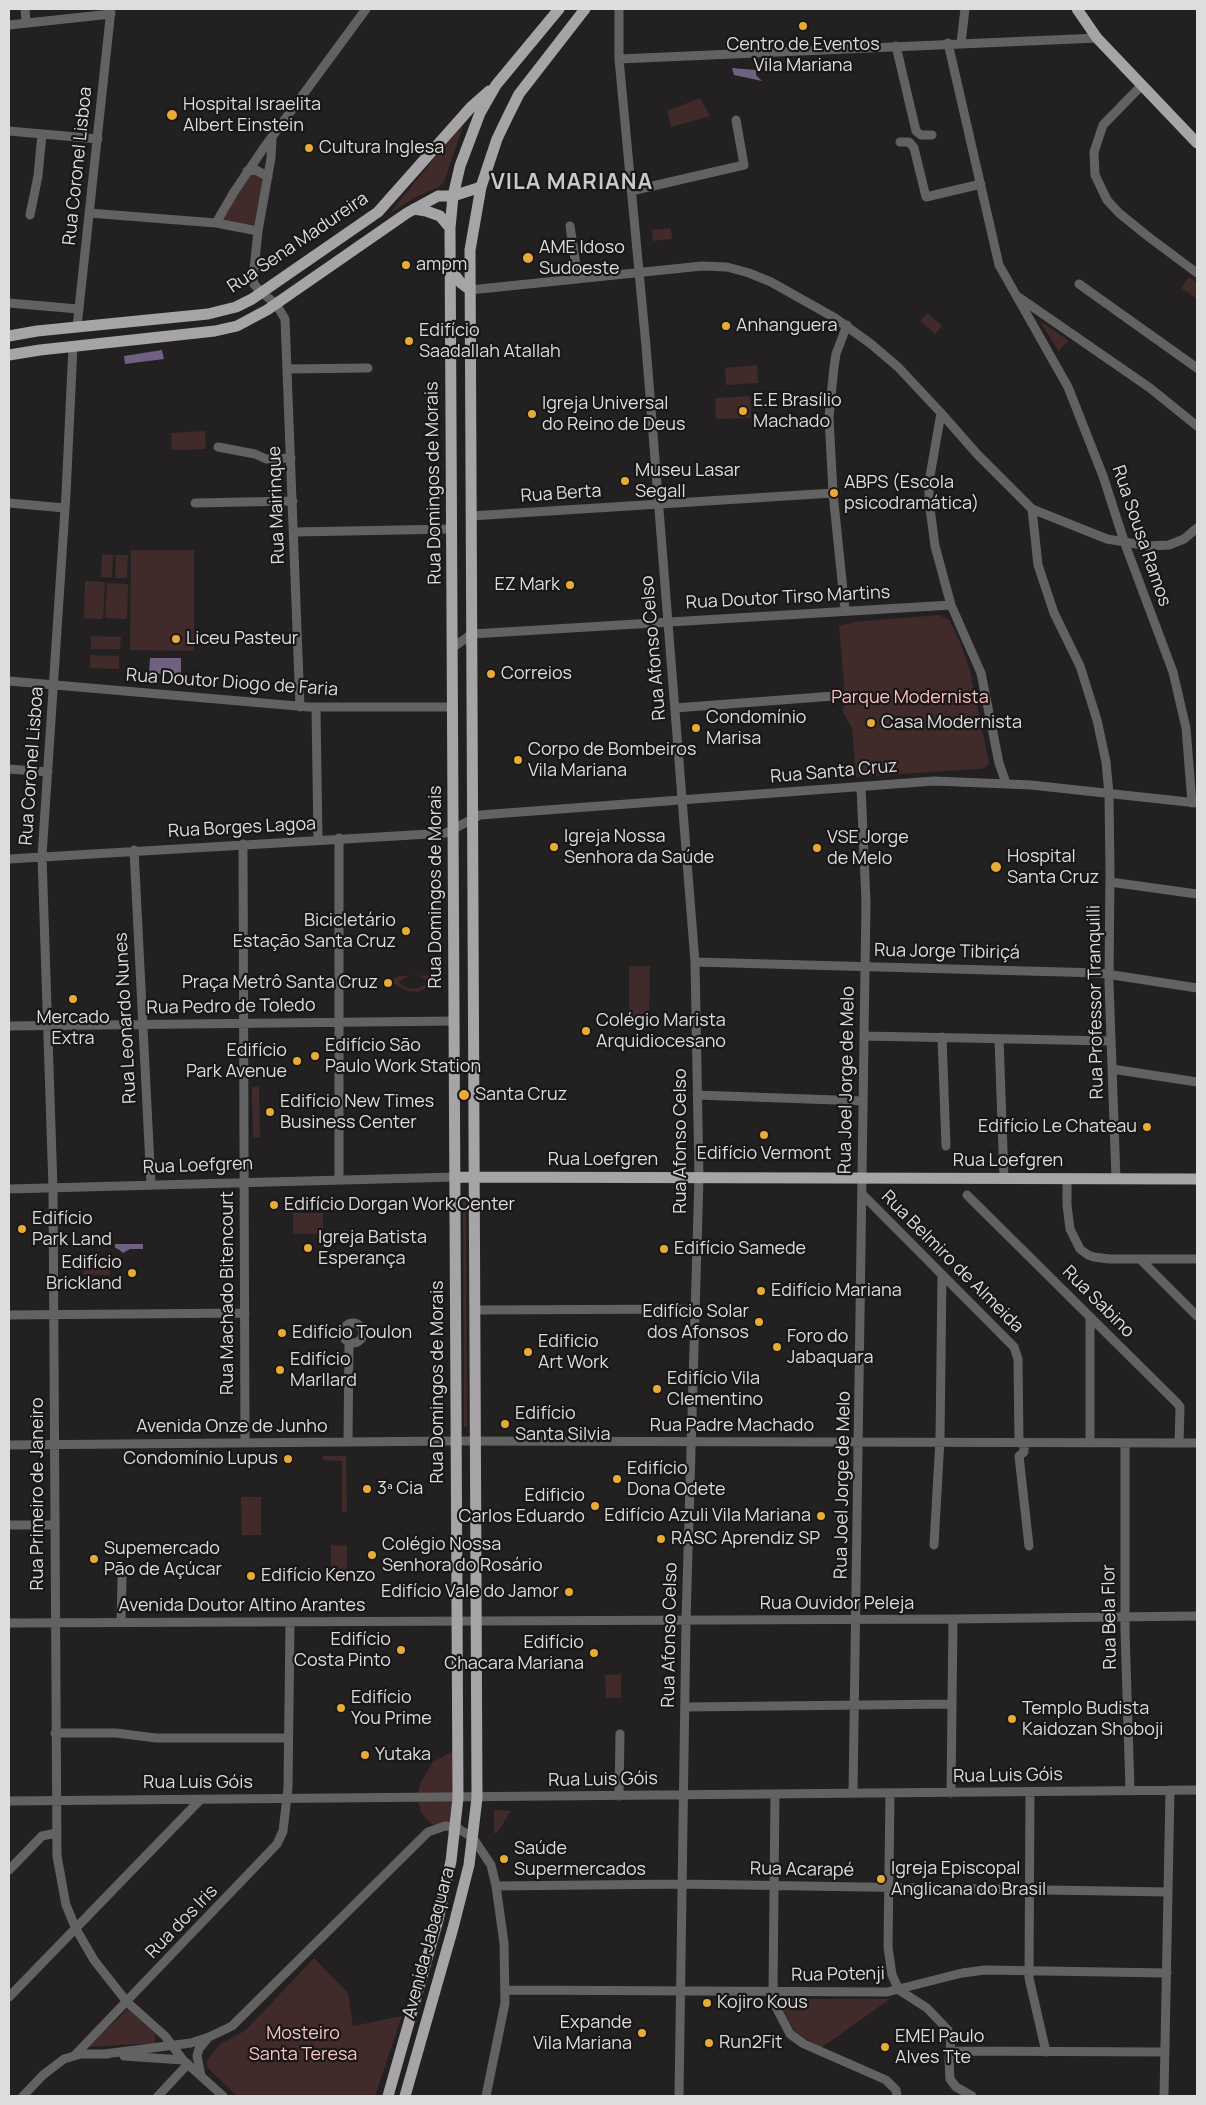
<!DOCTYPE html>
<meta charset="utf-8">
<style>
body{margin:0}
#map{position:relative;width:1206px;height:2105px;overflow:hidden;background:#222021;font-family:Manrope,sans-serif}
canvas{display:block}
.frame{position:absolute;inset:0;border:10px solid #dedcdd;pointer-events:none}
</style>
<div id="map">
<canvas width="1206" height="2105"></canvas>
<div class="frame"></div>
</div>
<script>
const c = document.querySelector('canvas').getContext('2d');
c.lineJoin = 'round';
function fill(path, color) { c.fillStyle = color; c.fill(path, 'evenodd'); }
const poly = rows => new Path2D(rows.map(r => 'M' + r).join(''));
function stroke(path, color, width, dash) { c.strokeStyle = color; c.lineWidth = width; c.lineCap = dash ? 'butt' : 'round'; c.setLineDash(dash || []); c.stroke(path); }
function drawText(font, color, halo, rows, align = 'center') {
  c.font = font + ' Manrope,sans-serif'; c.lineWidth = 4.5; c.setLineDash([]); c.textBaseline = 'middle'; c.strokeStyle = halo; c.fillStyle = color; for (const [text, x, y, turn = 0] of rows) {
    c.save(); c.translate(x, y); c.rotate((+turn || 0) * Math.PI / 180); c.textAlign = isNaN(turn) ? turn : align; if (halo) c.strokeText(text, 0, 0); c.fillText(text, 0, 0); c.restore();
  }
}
fill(poly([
 [700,98,710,116,671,127,667,111],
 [465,120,444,182,439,187,416,197,390,213],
 [253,173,260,175,265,188,255,225,221,221,245,177],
 [671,228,672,239,653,241,652,230],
 [1189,277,1197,283,1197,299,1181,288],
 [927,313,942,326,935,334,920,321],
 [1040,321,1069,341,1060,349,1059,352],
 [757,365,758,383,726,385,725,368],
 [750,396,751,418,716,419,715,398],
 [205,431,206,449,172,450,171,433],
 [131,550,194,550,194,651,130,650],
 [102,554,113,555,112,577,101,577],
 [116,555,128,555,127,578,115,578],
 [85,581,105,582,103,619,84,618],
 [107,583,128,584,127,619,105,618],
 [939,615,949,620,960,642,970,671,989,763,985,768,978,769,856,777,852,728,843,712,844,684,839,626,855,622],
 [91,636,121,637,120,649,91,649],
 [90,655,119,656,119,669,90,668],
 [629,966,650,966,649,1017,629,1017],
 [411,973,412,974,398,982,406,988,412,989,418,988,430,982,417,974,418,973,421,976,430,975,433,982,423,990,417,992,408,991,394,984,394,979,399,976,409,976],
 [252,1087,259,1087,260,1137,253,1137],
 [463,1197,466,1197,467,1427,464,1427],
 [293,1213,323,1213,323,1234,293,1234],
 [83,1262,110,1262,110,1275,83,1275],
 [323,1456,346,1456,347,1511,342,1512,342,1461,323,1460],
 [241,1497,261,1497,261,1535,242,1535],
 [331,1545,347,1546,347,1574,331,1574],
 [621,1674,621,1698,606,1698,605,1675],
 [453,1751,454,1823,433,1825,428,1821,421,1812,417,1798,420,1784,433,1762],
 [496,1810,511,1811,497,1833,494,1833,494,1811],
 [314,1958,348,1993,353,2026,402,2016,375,2096,237,2096,207,2067,207,2060,220,2044,246,2030],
 [783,1999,890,1999,821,2048,795,2032,780,2003],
 [128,2009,155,2034,155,2043,88,2047]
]), '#412b2a');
fill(poly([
 [732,68,756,70,756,75,762,81,734,75],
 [162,350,164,359,125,364,124,356],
 [150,658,181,658,181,674,149,674],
 [115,1244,143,1244,143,1249,130,1249,123,1253,118,1249,115,1248]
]), '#706081');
stroke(poly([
 [25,9,26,23],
 [619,9,619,59,646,346,695,962,699,1177,686,1621,679,2096],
 [9,25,111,14],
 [948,43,999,265,1068,387,1103,476,1125,544,1173,672,1186,728,1192,803],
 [961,43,965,9],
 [896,46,916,131,921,135,932,135],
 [619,59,1097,38],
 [1142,85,1103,125,1094,152,1095,175,1107,200,1119,213,1150,238,1197,273],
 [9,131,98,139],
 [272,138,271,158,258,231,253,279,254,284,261,292,276,304,285,319,300,707],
 [900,142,909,142,914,148,926,197,981,184],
 [247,171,256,170,268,177],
 [631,191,744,165,736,120],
 [89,213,216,223,258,231],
 [30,215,38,176,42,134],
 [216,223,234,192,263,149,366,9],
 [570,226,578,279],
 [1079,284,1197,368],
 [470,290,702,266,727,267,749,273,771,282,835,318,871,344,898,367,941,413,977,454,1032,509,1107,539,1148,546,1169,545,1184,539,1197,528],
 [1017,296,1150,388,1197,426],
 [9,303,78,309],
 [77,327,111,9],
 [73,346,66,494,42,856,53,1188,57,1856,66,1905,76,1929,94,1960,127,2002,165,2036,183,2060,223,2096],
 [287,369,368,368],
 [941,413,929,482,929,501,935,546,951,605,981,673,999,763,1006,783],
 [218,447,255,454,266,459,291,458],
 [9,503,65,508],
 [195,503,293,501],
 [1032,509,1038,565,1054,613,1080,666,1097,720,1106,762,1109,794,1110,872,1109,983,1116,1179],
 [471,516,833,493],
 [295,532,452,529],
 [845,610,833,493,829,417,834,367,836,354,847,325],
 [452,648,472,634,951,605],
 [9,681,309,707,452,707],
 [316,708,318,840],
 [675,708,834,696],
 [9,769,48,772],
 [243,844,245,1443],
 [134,850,151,1185],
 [9,859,446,833,480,815,934,781,1031,785,1197,803],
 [1110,882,1197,894],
 [695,962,1100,973,1197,988],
 [9,1026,454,1021],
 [864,1036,1111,1041],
 [942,1037,946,1146],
 [999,1039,1004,1178],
 [1112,1069,1197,1082],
 [697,1095,863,1101],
 [1067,1178,1067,1205,1070,1229,1080,1249,1088,1255,1094,1257,1109,1259,1197,1259],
 [339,1180,339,838],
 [9,1189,455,1177],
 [862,1194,1014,1347,1018,1359,1019,1443],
 [967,1195,1177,1403,1180,1407,1179,1443],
 [1140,1259,1197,1316],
 [475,1310,694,1309],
 [9,1315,245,1313],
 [1090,1319,1090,1443],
 '343 1333a10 10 0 1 1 20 0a10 10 0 1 1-20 0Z',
 [348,1442,349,1342],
 [1024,1443,1024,1452,1019,1456,1029,1546],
 [1125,1443,1125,1630,1130,1790],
 [9,1445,456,1441,1197,1443],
 [9,1525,54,1525],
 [934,1545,940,1439,942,1275],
 [9,1623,953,1619,1197,1616],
 [121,1623,122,1578],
 [685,1707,952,1704],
 [55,1733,116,1733,156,1738,288,1738],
 [1030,1792,1029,1978,1046,2052],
 [853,1793,866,902,861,787],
 [890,1793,888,1947,892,1975,899,1990,927,2008,948,2030,951,2038,949,2061,950,2079,956,2087,972,2096],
 [951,1793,953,1619],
 [775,1795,773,1992,776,2007,790,2034,804,2044,886,2080,896,2090,897,2096],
 [619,1796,620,1734],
 [9,1801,1197,1790],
 [9,1870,42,1836,56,1833],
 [496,1886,682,1884,1168,1892],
 [506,1990,887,1992,962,1973,985,1970,1167,1973],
 [9,1997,201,1799],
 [951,2051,1165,2052],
 [104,2054,191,2043,209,2037,232,2026,428,1832,445,1826,456,1827,473,1838,491,1865,496,1886,504,1943,505,2003,486,2096],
 [75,2055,277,1844,283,1831,288,1788,290,1622],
 [124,2056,183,2060],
 [201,2076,197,2056,199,2049,208,2038],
 [23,2096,43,2075,64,2059,81,2054,108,2054],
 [158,2096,188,2064],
 [1164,2096,1170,1790]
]), '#636263', 9);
stroke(poly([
 [1077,9,1097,38,1197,143],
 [414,209,426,211,440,216,450,228],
 [449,268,461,283,470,290],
 [9,336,37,331,208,314,236,307,252,299,378,212,472,106,489,91],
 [9,355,40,350,215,331,237,326,267,310,407,213,438,196,453,196,481,187],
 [455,1177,1197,1179],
 [388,2096,438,1920,451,1861,458,1798,450,228,453,196,460,166,480,113,496,85,559,9],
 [405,2096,453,1928,469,1865,477,1798,470,250,481,187,497,139,508,116,519,94,585,9]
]), '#a6a4a6', 11);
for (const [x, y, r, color] of [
 [803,26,5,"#e8ab37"],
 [172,115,6,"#e8ab37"],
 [309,148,5,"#e8ab37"],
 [528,258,6,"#e8ab37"],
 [406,265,5,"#e8ab37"],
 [726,326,5,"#e8ab37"],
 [409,341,5,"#e8ab37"],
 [743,411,5,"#e8ab37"],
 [532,414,5,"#e8ab37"],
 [625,481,5,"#e8ab37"],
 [834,493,5,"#e8ab37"],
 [570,585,5,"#e8ab37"],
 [176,639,5,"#e8ab37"],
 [491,674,5,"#e8ab37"],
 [871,723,5,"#e8ab37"],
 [696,728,5,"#e8ab37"],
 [518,760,5,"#e8ab37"],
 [554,847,5,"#e8ab37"],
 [817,848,5,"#e8ab37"],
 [996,867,6,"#e8ab37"],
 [406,931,5,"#e8ab37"],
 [388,983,5,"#e8ab37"],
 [73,999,5,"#e8ab37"],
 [586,1031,5,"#e8ab37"],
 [315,1056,5,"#e8ab37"],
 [297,1061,5,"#e8ab37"],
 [464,1095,6,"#e8ab37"],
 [270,1112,5,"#e8ab37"],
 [1147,1127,5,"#e8ab37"],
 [764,1135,5,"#e8ab37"],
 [274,1205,5,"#e8ab37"],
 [22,1229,5,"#e8ab37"],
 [308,1248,5,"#e8ab37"],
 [664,1249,5,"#e8ab37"],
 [132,1273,5,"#e8ab37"],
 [761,1291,5,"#e8ab37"],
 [759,1322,5,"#e8ab37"],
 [282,1333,5,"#e8ab37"],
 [777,1347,5,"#e8ab37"],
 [528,1352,5,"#e8ab37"],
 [280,1370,5,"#e8ab37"],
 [657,1389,5,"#e8ab37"],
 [505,1424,5,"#e8ab37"],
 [288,1459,5,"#e8ab37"],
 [617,1479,5,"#e8ab37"],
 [367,1489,5,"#e8ab37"],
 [595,1506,5,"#e8ab37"],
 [821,1516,5,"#e8ab37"],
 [661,1539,5,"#e8ab37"],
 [372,1555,5,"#e8ab37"],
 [94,1559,5,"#e8ab37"],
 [251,1576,5,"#e8ab37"],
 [569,1592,5,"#e8ab37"],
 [401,1650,5,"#e8ab37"],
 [594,1653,5,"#e8ab37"],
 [341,1708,5,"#e8ab37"],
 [1012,1719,5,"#e8ab37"],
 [365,1755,5,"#e8ab37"],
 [504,1859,5,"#e8ab37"],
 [881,1879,5,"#e8ab37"],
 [707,2003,5,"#e8ab37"],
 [642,2033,5,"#e8ab37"],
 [709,2043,5,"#e8ab37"],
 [885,2047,5,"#e8ab37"]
]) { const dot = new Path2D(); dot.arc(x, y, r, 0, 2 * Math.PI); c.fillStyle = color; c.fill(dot); stroke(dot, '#191718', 2); }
drawText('18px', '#dedcdd', '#191718', [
 ["Centro de Eventos",803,45,"center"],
 ["Vila Mariana",803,66,"center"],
 ["Hospital Israelita",183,105],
 ["Albert Einstein",183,126],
 ["Cultura Inglesa",319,148],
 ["AME Idoso",539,248],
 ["Sudoeste",539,269],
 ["ampm",416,265],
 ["Anhanguera",736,326],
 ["Edifício",419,331],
 ["Saadallah Atallah",419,352],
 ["E.E Brasílio",753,401],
 ["Machado",753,422],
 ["Igreja Universal",542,404],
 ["do Reino de Deus",542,425],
 ["Museu Lasar",635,471],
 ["Segall",635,492],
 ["ABPS (Escola",844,483],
 ["psicodramática)",844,504],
 ["EZ Mark",560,585,"right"],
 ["Liceu Pasteur",186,639],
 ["Correios",501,674],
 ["Condomínio",706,718],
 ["Marisa",706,739],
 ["Casa Modernista",881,723],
 ["Corpo de Bombeiros",528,750],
 ["Vila Mariana",528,771],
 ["Igreja Nossa",564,837],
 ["Senhora da Saúde",564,858],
 ["VSE Jorge",827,838],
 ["de Melo",827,859],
 ["Hospital",1007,857],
 ["Santa Cruz",1007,878],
 ["Bicicletário",396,921,"right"],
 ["Estação Santa Cruz",396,942,"right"],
 ["Praça Metrô Santa Cruz",378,983,"right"],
 ["Mercado",73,1018,"center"],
 ["Extra",73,1039,"center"],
 ["Colégio Marista",596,1021],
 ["Arquidiocesano",596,1042],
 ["Edifício São",325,1046],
 ["Paulo Work Station",325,1067],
 ["Edifício",287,1051,"right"],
 ["Park Avenue",287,1072,"right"],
 ["Santa Cruz",475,1095],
 ["Edifício New Times",280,1102],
 ["Business Center",280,1123],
 ["Edifício Le Chateau",1137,1127,"right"],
 ["Edifício Vermont",764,1154,"center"],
 ["Edifício Dorgan Work Center",284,1205],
 ["Edifício",32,1219],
 ["Park Land",32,1240],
 ["Igreja Batista",318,1238],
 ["Esperança",318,1259],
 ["Edifício Samede",674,1249],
 ["Edifício",122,1263,"right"],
 ["Brickland",122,1284,"right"],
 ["Edifício Mariana",771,1291],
 ["Edifício Solar",749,1312,"right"],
 ["dos Afonsos",749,1333,"right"],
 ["Edifício Toulon",292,1333],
 ["Foro do",787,1337],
 ["Jabaquara",787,1358],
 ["Edificio",538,1342],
 ["Art Work",538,1363],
 ["Edifício",290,1360],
 ["Marllard",290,1381],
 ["Edifício Vila",667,1379],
 ["Clementino",667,1400],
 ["Edifício",515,1414],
 ["Santa Silvia",515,1435],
 ["Condomínio Lupus",278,1459,"right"],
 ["Edifício",627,1469],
 ["Dona Odete",627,1490],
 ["3ª Cia",377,1489],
 ["Edificio",585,1496,"right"],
 ["Carlos Eduardo",585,1517,"right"],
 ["Edifício Azuli Vila Mariana",811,1516,"right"],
 ["RASC Aprendiz SP",671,1539],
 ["Colégio Nossa",382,1545],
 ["Senhora do Rosário",382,1566],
 ["Supemercado",104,1549],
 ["Pão de Açúcar",104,1570],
 ["Edifício Kenzo",261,1576],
 ["Edifício Vale do Jamor",559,1592,"right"],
 ["Edifício",391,1640,"right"],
 ["Costa Pinto",391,1661,"right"],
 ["Edifício",584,1643,"right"],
 ["Chacara Mariana",584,1664,"right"],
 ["Edifício",351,1698],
 ["You Prime",351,1719],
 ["Templo Budista",1022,1709],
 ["Kaidozan Shoboji",1022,1730],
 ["Yutaka",375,1755],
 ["Saúde",514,1849],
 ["Supermercados",514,1870],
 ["Igreja Episcopal",891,1869],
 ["Anglicana do Brasil",891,1890],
 ["Kojiro Kous",717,2003],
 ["Expande",632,2023,"right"],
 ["Vila Mariana",632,2044,"right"],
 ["EMEI Paulo",895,2037],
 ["Alves Tte",895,2058],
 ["Run2Fit",719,2043]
], 'left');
drawText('18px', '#dedcdd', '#191718', [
 ["Rua Coronel Lisboa",78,166,-84],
 ["Rua Sena Madureira",298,243,-34],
 ["Rua Domingos de Morais",434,483,-91],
 ["Rua Berta",561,494,-4],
 ["Rua Mairinque",277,505,-92],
 ["Rua Sousa Ramos",1141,536,71],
 ["Rua Doutor Tirso Martins",788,598,-3],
 ["Rua Afonso Celso",654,648,-95],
 ["Rua Doutor Diogo de Faria",232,683,4],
 ["Rua Coronel Lisboa",32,766,-86],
 ["Rua Santa Cruz",834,772,-5],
 ["Rua Borges Lagoa",242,828,-3],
 ["Rua Domingos de Morais",436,887,-90],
 ["Rua Jorge Tibiriçá",947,952,1],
 ["Rua Professor Tranquilli",1096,1002,-91],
 ["Rua Pedro de Toledo",231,1007,-1],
 ["Rua Leonardo Nunes",126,1018,-93],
 ["Rua Joel Jorge de Melo",847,1080,-89],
 ["Rua Afonso Celso",681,1141,-90],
 ["Rua Loefgren",603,1160],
 ["Rua Loefgren",1008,1161],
 ["Rua Loefgren",198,1166,-2],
 ["Rua Belmiro de Almeida",952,1262,45],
 ["Rua Machado Bitencourt",228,1293,-90],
 ["Rua Sabino",1098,1302,45],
 ["Rua Domingos de Morais",438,1382,-90],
 ["Rua Padre Machado",732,1426],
 ["Avenida Onze de Junho",232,1427],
 ["Rua Joel Jorge de Melo",843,1485,-89],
 ["Rua Primeiro de Janeiro",38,1494,-90],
 ["Rua Ouvidor Peleja",837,1604],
 ["Avenida Doutor Altino Arantes",242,1606],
 ["Rua Bela Flor",1110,1617,-91],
 ["Rua Afonso Celso",670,1635,-89],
 ["Rua Luis Góis",1008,1776,-1],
 ["Rua Luis Góis",603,1780,-1],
 ["Rua Luis Góis",198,1783],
 ["Rua Acarapé",802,1870,1],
 ["Rua dos Iris",182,1922,-46],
 ["Avenida Jabaquara",429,1943,-75],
 ["Rua Potenji",838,1975,-1]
]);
drawText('18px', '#fcc2bf', '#191718', [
 ["Parque Modernista",910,698],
 ["Mosteiro",303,2034],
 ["Santa Teresa",303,2055]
]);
c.letterSpacing = '1px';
drawText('bold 22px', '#cac7c8', '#191718', [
 ["VILA MARIANA",572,183]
]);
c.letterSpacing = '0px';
</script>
